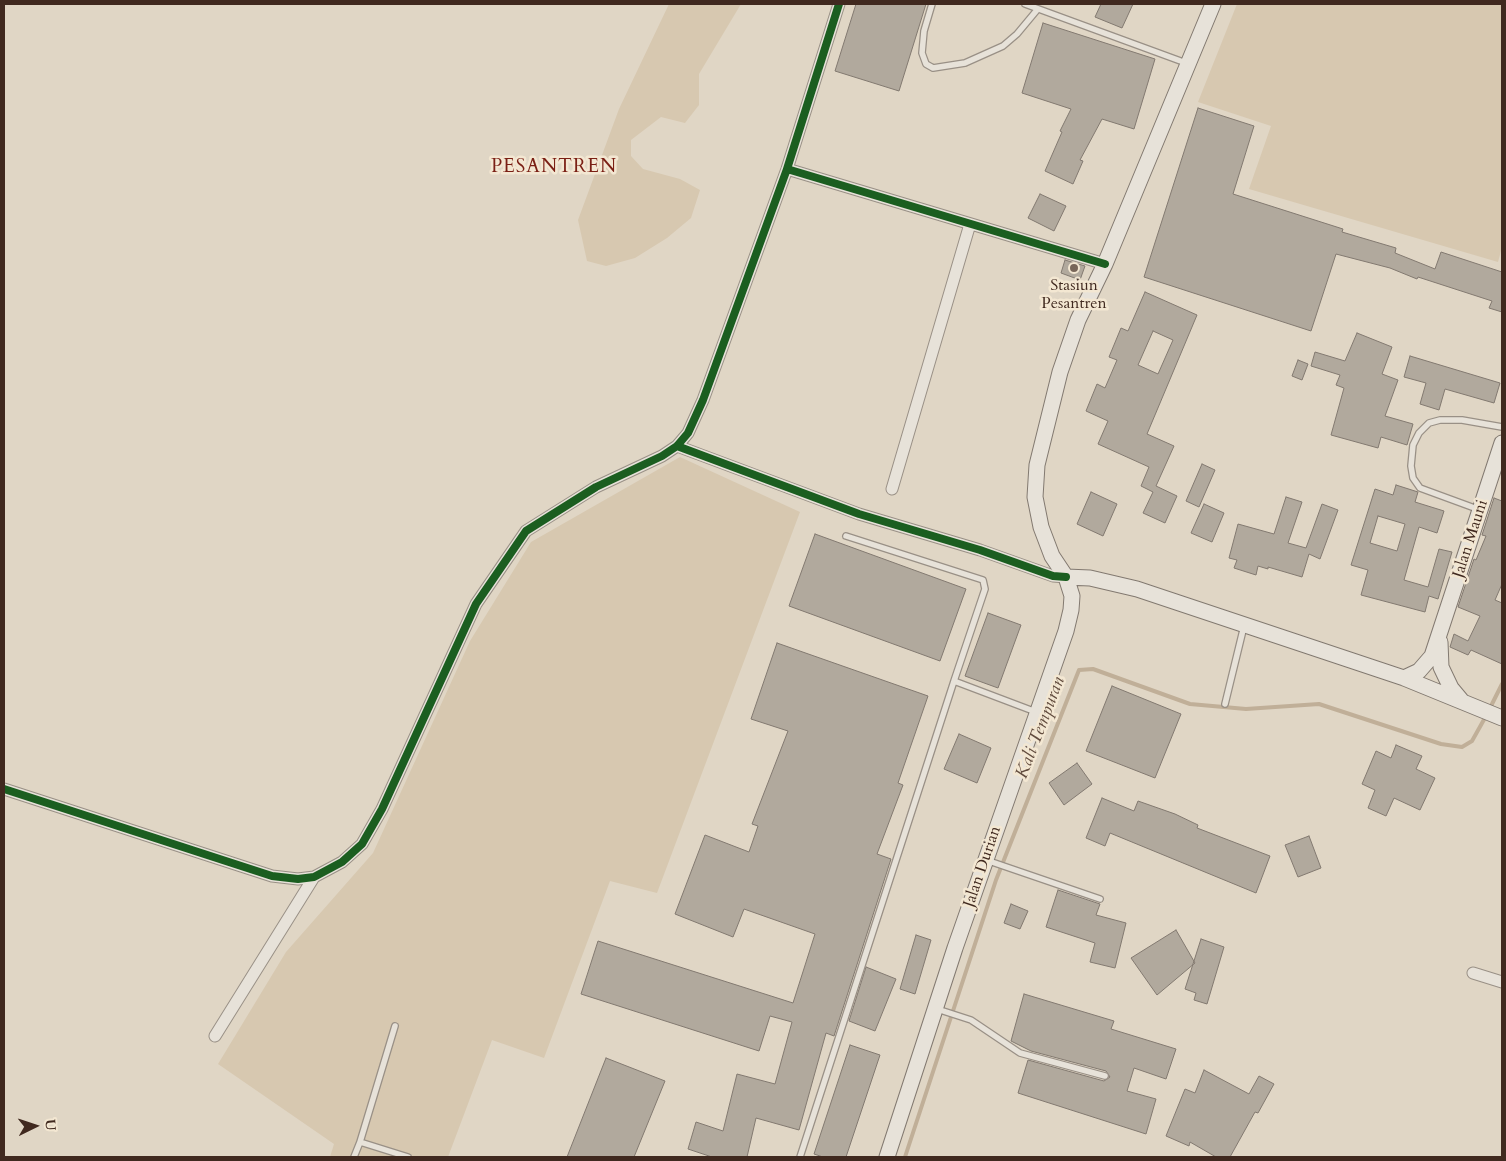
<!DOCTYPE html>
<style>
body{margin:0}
#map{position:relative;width:1506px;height:1161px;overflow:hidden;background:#e0d6c5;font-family:Cardo,serif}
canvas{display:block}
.frame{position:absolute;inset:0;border:5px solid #40291f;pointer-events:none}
.north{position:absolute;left:10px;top:1101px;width:50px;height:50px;-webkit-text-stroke:4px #f3e7d2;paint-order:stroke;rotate:86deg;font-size:14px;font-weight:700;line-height:20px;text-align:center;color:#40291f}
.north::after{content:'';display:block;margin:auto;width:18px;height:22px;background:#40291f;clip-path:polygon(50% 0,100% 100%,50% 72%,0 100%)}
</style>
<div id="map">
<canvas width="1506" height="1161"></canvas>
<div class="frame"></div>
<div class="north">U</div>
</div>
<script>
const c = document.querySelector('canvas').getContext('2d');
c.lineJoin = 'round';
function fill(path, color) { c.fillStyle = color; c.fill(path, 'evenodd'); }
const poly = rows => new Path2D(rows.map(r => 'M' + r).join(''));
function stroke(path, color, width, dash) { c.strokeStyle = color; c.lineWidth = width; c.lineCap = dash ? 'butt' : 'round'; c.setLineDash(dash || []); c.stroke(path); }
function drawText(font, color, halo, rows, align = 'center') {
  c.font = font + ' Cardo,serif'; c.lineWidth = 5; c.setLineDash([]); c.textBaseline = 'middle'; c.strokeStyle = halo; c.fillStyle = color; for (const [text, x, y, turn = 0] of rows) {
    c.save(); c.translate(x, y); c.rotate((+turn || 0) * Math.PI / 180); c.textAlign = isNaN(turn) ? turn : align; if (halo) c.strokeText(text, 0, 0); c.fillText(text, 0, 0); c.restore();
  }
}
fill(poly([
 [669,4,741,4,699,74,699,105,685,123,661,117,631,140,631,156,643,169,680,179,700,190,691,218,667,238,635,258,606,266,587,261,578,220,619,109],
 [1237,4,1502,4,1502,247,1498,262,1249,189,1271,126,1198,102],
 [680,457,800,512,657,893,610,881,544,1058,492,1040,448,1157,330,1157,334,1144,218,1064,286,952,373,853,470,641,531,542]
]), '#d7c8b0');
stroke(poly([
 [1489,710,1502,684],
 [905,1157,996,880,1079,670,1093,669,1190,704,1246,709,1319,704,1441,744,1462,747,1472,741,1486,716]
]), '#c0af98', 4);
const building = poly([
 [856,4,926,4,899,91,835,71,856,4],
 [1101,4,1133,4,1122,28,1095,17,1101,4],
 [1043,23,1155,59,1134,129,1102,119,1080,160,1083,161,1073,184,1045,171,1062,132,1060,131,1071,109,1022,93,1043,23],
 [1198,108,1254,126,1233,194,1343,229,1342,232,1396,248,1395,253,1435,269,1441,252,1502,272,1502,312,1489,308,1492,301,1418,277,1417,279,1390,268,1336,254,1311,331,1144,277,1198,108],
 [1040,194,1066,206,1054,231,1028,218,1040,194],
 [1065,260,1085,266,1080,280,1061,273,1065,260],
 [1145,292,1197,315,1147,434,1174,446,1156,486,1177,496,1165,523,1143,513,1153,492,1141,486,1149,467,1098,444,1108,421,1086,411,1097,384,1105,388,1117,360,1109,357,1121,328,1128,331,1145,292],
 [1153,331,1173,340,1158,374,1138,365,1153,331],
 [1357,333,1392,347,1382,374,1398,380,1385,416,1413,424,1407,445,1381,437,1378,448,1331,435,1344,388,1336,385,1340,375,1311,366,1315,352,1345,361,1357,333],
 [1410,356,1500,383,1494,403,1445,389,1439,410,1420,404,1426,383,1404,377,1410,356],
 [1298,360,1308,364,1302,380,1292,376,1298,360],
 [1202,464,1215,470,1199,507,1186,501,1202,464],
 [1396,485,1418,492,1415,502,1444,511,1437,533,1419,527,1404,580,1428,587,1439,549,1452,552,1438,599,1429,596,1425,612,1361,595,1368,570,1351,565,1375,489,1393,495,1396,485],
 [1378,516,1405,524,1397,551,1370,543,1378,516],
 [1091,492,1117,504,1103,536,1077,524,1091,492],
 [1286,497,1302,502,1288,543,1306,548,1322,504,1338,510,1320,559,1309,554,1302,577,1268,567,1268,569,1258,566,1256,575,1234,568,1237,560,1229,558,1238,524,1274,534,1286,497],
 [1494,498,1502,501,1502,584,1495,600,1502,603,1502,664,1471,650,1468,655,1450,647,1454,634,1468,641,1480,616,1458,607,1474,559,1476,560,1486,536,1482,535,1494,498],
 [1204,504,1224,513,1212,542,1191,533,1204,504],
 [815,534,966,589,940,661,789,606,815,534],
 [988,613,1021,625,998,688,965,676,988,613],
 [777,643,928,696,898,783,903,785,877,854,891,859,834,1036,826,1033,799,1130,756,1118,747,1157,712,1157,688,1149,696,1122,723,1131,737,1074,775,1084,792,1022,770,1016,759,1051,581,994,598,941,793,1003,815,934,744,909,733,937,675,914,705,835,749,852,758,826,752,824,788,731,751,719,777,643],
 [1112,686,1181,714,1155,778,1086,751,1112,686],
 [959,734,991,748,977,783,944,769,959,734],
 [1396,745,1422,756,1416,769,1435,778,1420,810,1394,798,1386,816,1368,808,1375,790,1362,784,1376,751,1391,758,1396,745],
 [1077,763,1092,784,1064,805,1049,783,1077,763],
 [1102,798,1134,811,1138,801,1175,814,1198,825,1197,828,1270,856,1256,893,1110,833,1105,846,1086,838,1102,798],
 [1309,836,1321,868,1298,877,1285,845,1309,836],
 [1058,890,1100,904,1096,915,1126,923,1115,968,1090,962,1095,943,1046,927,1058,890],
 [1011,904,1028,911,1020,929,1004,923,1011,904],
 [1176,930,1195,963,1157,995,1131,958,1176,930],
 [916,935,931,940,915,994,900,989,916,935],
 [1201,939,1224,947,1207,1004,1194,1000,1196,993,1185,989,1201,939],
 [866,967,896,979,875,1031,849,1021,866,967],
 [1024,994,1114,1021,1111,1029,1176,1049,1166,1079,1134,1068,1127,1091,1156,1099,1146,1134,1018,1093,1028,1060,1104,1081,1110,1077,1106,1071,1031,1051,1011,1041,1024,994],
 [850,1045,880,1055,846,1157,823,1157,814,1154,850,1045],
 [606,1058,665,1081,634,1157,567,1157,606,1058],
 [1204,1070,1249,1094,1259,1076,1274,1084,1258,1113,1255,1112,1230,1157,1216,1157,1190,1142,1189,1146,1166,1136,1185,1089,1195,1093,1204,1070]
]);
fill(building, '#b1a99d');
stroke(building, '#827970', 1);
const lane = poly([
 [932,4,924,31,922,53,926,64,933,68,965,63,1003,46,1017,34,1037,10],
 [1025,4,1186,63],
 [1480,510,1420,488,1413,478,1411,466,1413,445,1419,433,1429,423,1440,420,1462,420,1502,427],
 [846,536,983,580,985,589,954,681],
 [1225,704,1244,626],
 [986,860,1100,899],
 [937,1009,971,1020,1020,1053,1105,1076],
 [360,1142,395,1026],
 [354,1157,360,1142,408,1157],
 [800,1157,954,681,1036,712]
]);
const street = poly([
 [787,169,1105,264],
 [677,446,859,514,980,550,1053,576,1066,577],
 [892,489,970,224],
 [4,789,272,876,298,879,314,877,342,862,362,844,382,809,476,604,526,531,596,487,662,456,677,446,688,433,703,400,787,169,839,4],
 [1473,973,1502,982],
 [215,1036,314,877]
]);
const secondary = poly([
 [1066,577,1090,578,1137,589,1404,678,1502,718],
 [1440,642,1441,667,1451,688,1461,700],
 [1404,678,1419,671,1432,656,1502,443],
 [887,1157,955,948,1066,631,1071,610,1072,596,1066,577,1052,556,1041,527,1035,497,1037,465,1060,372,1078,320,1105,264,1213,4]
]);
stroke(lane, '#999086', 8);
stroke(street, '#999086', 13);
stroke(secondary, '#827970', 17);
stroke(lane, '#e7e2d9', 5.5);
stroke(street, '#e7e2d9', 11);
stroke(secondary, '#e7e2d9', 15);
stroke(poly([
 [787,169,1105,264],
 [677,446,859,514,980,550,1053,576,1066,577],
 [4,789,272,876,298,879,314,877,342,862,362,844,382,809,476,604,526,531,596,487,662,456,677,446,688,433,703,400,787,169,839,4]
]), '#1b5e20', 8);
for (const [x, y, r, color] of [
 [1074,268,5,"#786659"]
]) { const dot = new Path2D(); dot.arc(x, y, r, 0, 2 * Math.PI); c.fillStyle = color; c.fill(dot); stroke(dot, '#f3e7d2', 2); }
drawText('16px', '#40291f', '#f3e7d2', [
 ["Stasiun",1074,286],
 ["Pesantren",1074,304]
]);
drawText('16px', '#40291f', '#f3e7d2', [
 ["Jalan Mauni",1471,539,-72],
 ["Jalan Durian",983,867,-71]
]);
drawText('italic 18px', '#624c3e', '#f3e7d2', [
 ["Kali Tempuran",1041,728,-69]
]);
c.letterSpacing = '1px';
drawText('19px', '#7a1f14', '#f3e7d2', [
 ["PESANTREN",554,168]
]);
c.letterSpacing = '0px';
</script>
